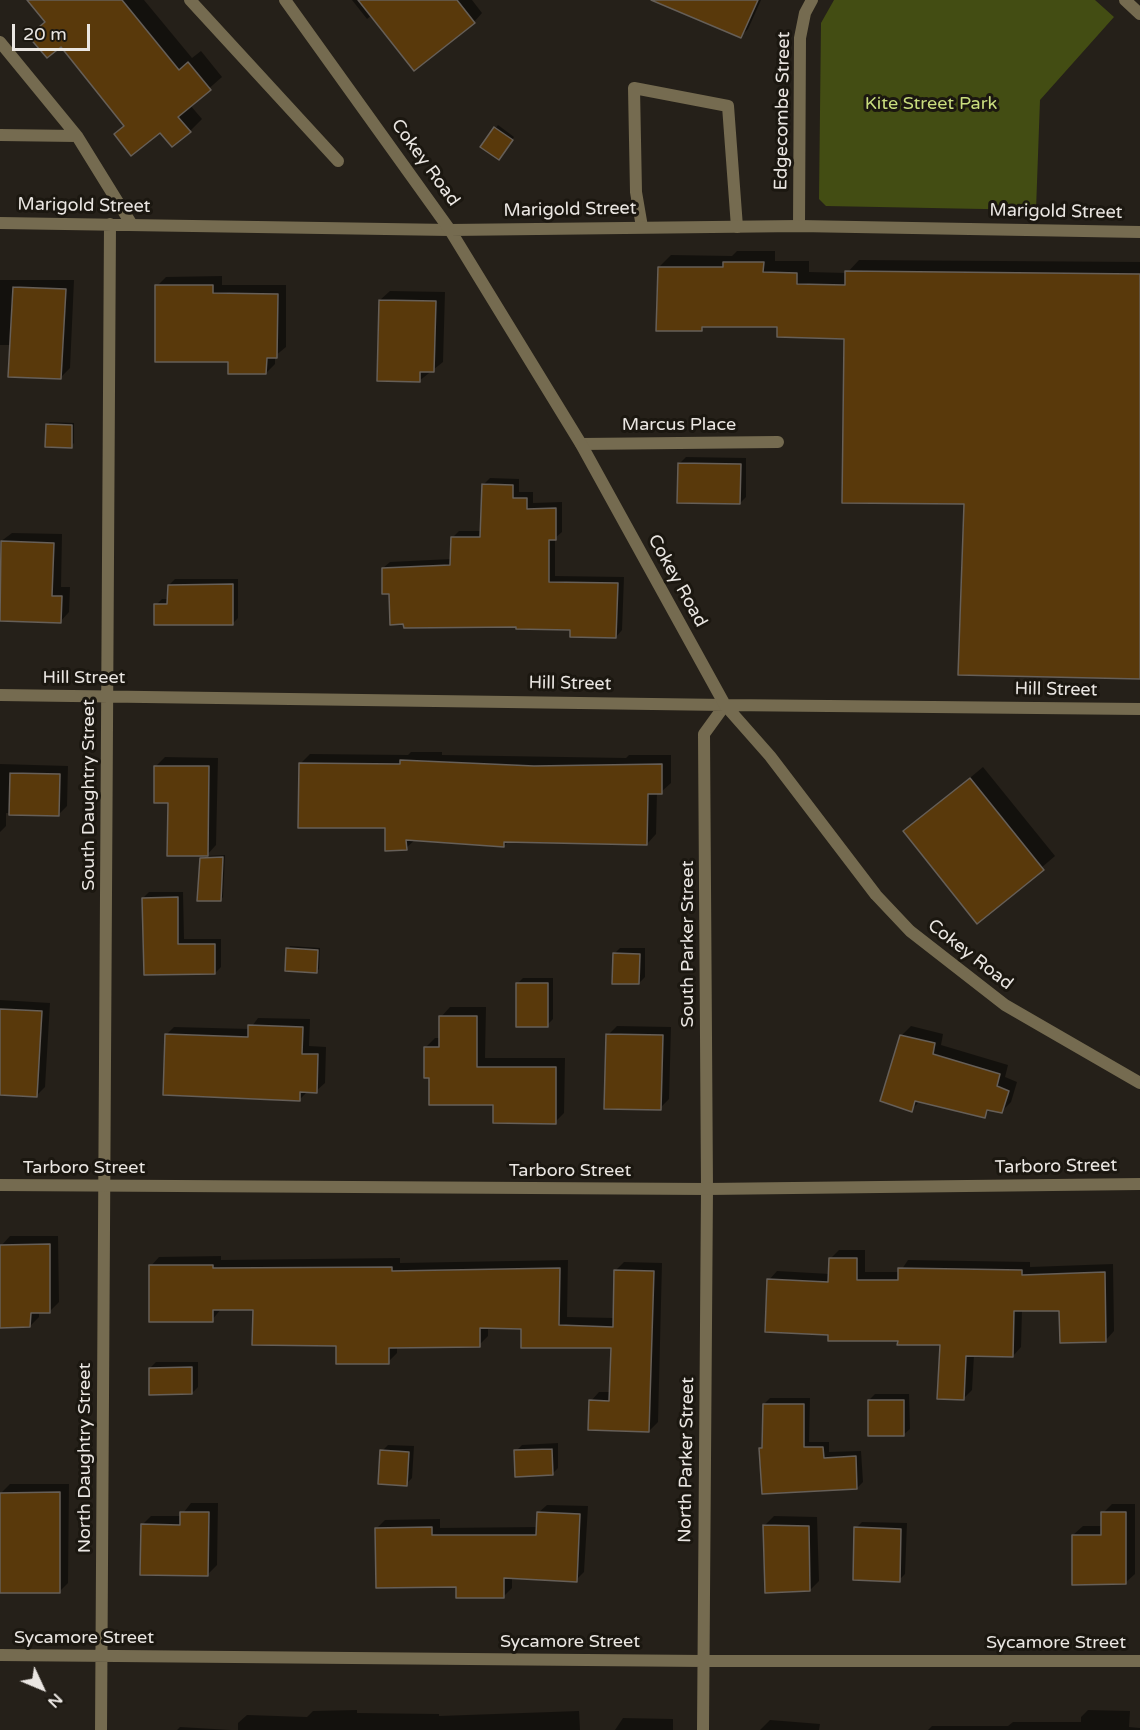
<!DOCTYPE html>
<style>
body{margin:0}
#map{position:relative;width:1140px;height:1730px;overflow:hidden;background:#252019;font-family:"Varela Round",sans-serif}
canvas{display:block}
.north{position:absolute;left:12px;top:1658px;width:60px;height:60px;-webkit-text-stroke:4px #1b1710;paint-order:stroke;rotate:134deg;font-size:16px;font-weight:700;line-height:24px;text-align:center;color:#eae6e2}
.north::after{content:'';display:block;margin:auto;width:21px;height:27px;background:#eae6e2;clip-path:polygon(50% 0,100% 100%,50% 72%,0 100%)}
.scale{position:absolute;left:12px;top:24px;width:78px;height:27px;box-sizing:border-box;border:3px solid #eae6e2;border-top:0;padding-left:8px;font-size:18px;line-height:21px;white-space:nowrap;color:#eae6e2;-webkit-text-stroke:4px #1b1710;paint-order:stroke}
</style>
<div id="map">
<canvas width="1140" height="1730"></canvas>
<div class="north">N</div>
<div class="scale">20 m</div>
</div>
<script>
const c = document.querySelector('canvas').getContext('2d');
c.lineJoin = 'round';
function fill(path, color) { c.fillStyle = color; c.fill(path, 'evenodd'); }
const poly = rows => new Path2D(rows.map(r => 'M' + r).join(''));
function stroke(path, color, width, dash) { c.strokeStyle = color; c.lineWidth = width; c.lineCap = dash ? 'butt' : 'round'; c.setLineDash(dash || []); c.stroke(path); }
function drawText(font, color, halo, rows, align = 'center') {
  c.font = font + ' "Varela Round",sans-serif'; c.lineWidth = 6; c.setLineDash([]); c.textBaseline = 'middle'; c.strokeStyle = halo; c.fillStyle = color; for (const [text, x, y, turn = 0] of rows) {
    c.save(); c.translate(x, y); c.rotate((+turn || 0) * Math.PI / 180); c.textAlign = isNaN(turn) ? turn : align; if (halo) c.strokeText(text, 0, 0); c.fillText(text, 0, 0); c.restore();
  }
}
fill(poly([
 [834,0,1095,0,1114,17,1040,100,1036,210,826,206,819,199,821,23]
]), '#434d13');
fill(poly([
 [29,0,144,0,192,58,201,51,222,77,190,105,202,119,190,131,125,125,61,45,30,36,46,21],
 [352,0,472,0,482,13,474,22,372,15,367,19],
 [711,0,761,0,748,29,741,36],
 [498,125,514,137,501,156,482,147],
 [737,251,775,251,775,261,809,261,809,272,847,273,859,260,1140,262,1140,678,965,502,846,337,779,326,706,325,702,329,659,267,671,255,732,256],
 [222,276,222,285,286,285,286,347,275,356,275,364,266,373,229,360,157,286,166,277],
 [0,280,74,280,70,368,61,377,11,345,0,345],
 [390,291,445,292,443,362,419,381,380,300],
 [50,422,74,423,74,443,71,446,47,425],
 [686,457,746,458,746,497,740,503,680,463],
 [490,478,519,479,519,492,533,492,533,503,562,502,562,532,555,538,555,576,624,577,622,630,616,637,572,628,517,625,390,592,383,568,390,562,451,559,452,538,459,531,481,531,484,484],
 [12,533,62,534,61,587,70,587,69,612,60,622,0,620,0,542],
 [175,579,238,579,238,618,232,624,156,605,162,599,169,599,169,585],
 [411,752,442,752,442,755,626,758,629,755,671,755,671,783,661,792,657,792,656,834,647,844,509,841,504,846,416,839,406,848,387,826,300,764,310,754,408,755],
 [165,757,218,758,216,845,206,856,225,855,223,897,221,900,201,859,205,855,169,801,156,766],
 [0,764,68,766,67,806,58,815,6,813,6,826,0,832],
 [983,767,1055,856,978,922,905,832],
 [149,892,183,892,184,939,221,939,221,967,215,973,146,973,143,898],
 [290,946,320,948,319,969,316,972,288,949],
 [620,948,645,948,645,977,639,983,614,954],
 [523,978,553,978,553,1019,547,1025,517,984],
 [0,1000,50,1003,45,1087,37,1095,0,1094],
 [450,1007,486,1007,485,1058,565,1058,564,1113,555,1122,494,1104,430,1076,426,1047,435,1038,441,1038,441,1017],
 [258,1018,310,1019,309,1046,326,1047,325,1083,316,1091,308,1091,299,1100,166,1035,174,1027,250,1029],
 [617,1026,671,1027,669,1099,660,1108,608,1035],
 [911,1026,943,1034,941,1045,1008,1065,1005,1077,1017,1082,1011,1102,1001,1112,991,1109,984,1116,920,1101,911,1110,882,1100,902,1035],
 [10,1236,58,1236,59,1302,50,1311,39,1311,39,1317,30,1326,1,1246],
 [839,1250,865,1250,865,1272,900,1272,908,1260,1030,1262,1030,1267,1113,1264,1114,1331,1106,1340,1061,1310,1022,1310,1021,1347,1013,1356,974,1355,972,1390,963,1399,942,1344,829,1334,769,1280,777,1271,830,1274,830,1259],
 [221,1256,221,1260,400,1258,400,1263,568,1260,567,1317,614,1318,615,1271,624,1262,662,1263,658,1422,649,1431,591,1401,599,1392,611,1392,612,1346,523,1328,488,1327,488,1336,479,1345,397,1346,397,1353,388,1362,337,1344,254,1309,221,1309,212,1320,151,1266,159,1257],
 [156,1362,198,1362,198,1387,192,1393,150,1368],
 [875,1394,909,1394,910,1429,903,1435,869,1400],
 [770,1398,810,1398,809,1442,829,1442,829,1452,861,1451,863,1482,857,1488,760,1449,764,1446,764,1404],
 [558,1443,558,1468,552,1474,516,1451,522,1445],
 [388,1445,414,1446,412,1478,406,1484,382,1451],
 [10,1484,69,1484,68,1583,60,1591,0,1593,1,1493],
 [191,1503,218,1503,217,1565,208,1574,142,1525,151,1516,181,1516],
 [1112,1504,1135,1504,1135,1574,1125,1583,1073,1535,1083,1526,1103,1526,1103,1513],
 [547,1505,588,1506,584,1572,576,1580,512,1577,512,1588,504,1596,457,1585,377,1528,385,1520,440,1519,440,1528,538,1527,538,1513],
 [774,1516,817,1517,819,1581,810,1590,765,1525],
 [862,1522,907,1523,905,1574,899,1580,856,1528],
 [357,1710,357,1713,439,1714,439,1716,579,1711,580,1730,238,1730,238,1723,247,1715,307,1717,313,1711],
 [1088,1710,1130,1711,1129,1727,1140,1728,1140,1730,928,1730,932,1726,1008,1726,1013,1722,1081,1722,1081,1717],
 [623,1718,673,1719,673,1730,615,1730],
 [770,1720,820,1724,819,1730,760,1730],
 [180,1727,231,1730,177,1730]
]), '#0007');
const building = poly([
 [27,0,122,0,179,70,188,62,211,90,178,117,191,132,172,147,160,133,131,156,114,134,124,126,61,47,47,58,28,36,45,22,27,0],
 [358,0,457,0,475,23,414,71,358,0],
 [651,0,758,0,741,38,651,0],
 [494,127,513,140,499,160,480,147,494,127],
 [723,262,764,262,763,272,797,273,797,284,845,285,845,271,1140,274,1140,679,958,675,964,504,842,503,844,339,777,337,777,327,702,327,702,331,656,331,658,267,723,267,723,262],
 [155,285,213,285,213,293,278,294,277,358,267,358,266,374,228,374,228,362,155,362,155,285],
 [13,287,66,289,61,379,8,377,13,287],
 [379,300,436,301,434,372,420,372,420,382,377,381,379,300],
 [46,424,72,425,72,448,45,447,46,424],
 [678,463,741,464,740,504,677,503,678,463],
 [482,484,513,485,513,498,527,498,527,509,556,508,556,540,549,540,549,582,618,583,616,638,570,637,570,630,516,629,516,627,404,628,403,624,390,625,389,594,382,594,382,568,450,565,451,537,480,537,482,484],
 [1,541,54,543,52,596,62,596,61,623,0,621,1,541],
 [233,584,233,625,154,625,154,604,167,604,168,585,233,584],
 [400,760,534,766,662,764,662,794,648,794,647,845,504,842,504,847,406,840,407,850,385,851,385,828,298,828,299,763,400,764,400,760],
 [154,766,209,766,208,856,167,856,168,803,154,803,154,766],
 [10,773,60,774,59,816,9,815,10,773],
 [970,778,1044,870,977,924,903,831,970,778],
 [223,857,221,901,197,901,200,858,223,857],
 [178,897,178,944,215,944,215,974,144,975,142,898,178,897],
 [286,948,318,950,317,973,285,971,286,948],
 [613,953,640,954,639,984,612,984,613,953],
 [516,983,548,983,548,1027,516,1027,516,983],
 [0,1009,42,1011,37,1097,0,1095,0,1009],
 [439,1016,477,1016,477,1067,556,1067,556,1124,493,1123,493,1105,429,1105,429,1078,424,1078,424,1047,439,1047,439,1016],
 [248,1025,303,1027,302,1054,318,1054,317,1093,300,1092,300,1101,163,1095,165,1034,248,1037,248,1025],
 [606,1034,663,1035,661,1110,604,1109,606,1034],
 [900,1035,935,1043,933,1054,1000,1074,997,1086,1009,1091,1002,1113,987,1110,985,1118,915,1101,912,1112,880,1101,900,1035],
 [50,1244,50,1313,31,1313,30,1327,0,1328,0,1245,50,1244],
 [829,1258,857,1258,857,1280,898,1280,898,1268,1022,1270,1022,1275,1105,1272,1106,1342,1060,1343,1059,1311,1014,1311,1013,1357,966,1356,964,1400,937,1399,940,1345,897,1345,898,1341,828,1341,828,1335,765,1332,767,1279,828,1282,829,1258],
 [149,1265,213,1265,213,1268,392,1267,392,1271,560,1268,559,1325,613,1327,614,1270,654,1271,649,1432,588,1430,589,1400,609,1401,611,1348,521,1348,521,1329,480,1328,480,1347,389,1348,389,1364,336,1364,336,1346,252,1345,253,1310,213,1310,213,1322,149,1322,149,1265],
 [192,1367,192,1394,149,1395,149,1368,192,1367],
 [868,1400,904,1400,904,1436,868,1436,868,1400],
 [763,1404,804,1404,804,1447,823,1447,824,1458,856,1456,857,1489,762,1494,759,1448,762,1448,763,1404],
 [552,1449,553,1475,515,1477,514,1450,552,1449],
 [380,1450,409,1452,407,1486,378,1484,380,1450],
 [60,1492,60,1593,0,1593,0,1493,60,1492],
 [180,1512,209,1512,208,1576,140,1575,141,1524,180,1525,180,1512],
 [537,1512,580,1514,577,1582,504,1578,504,1598,456,1598,456,1587,376,1588,375,1528,432,1527,432,1535,536,1535,537,1512],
 [1101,1512,1126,1512,1126,1584,1072,1585,1072,1535,1101,1535,1101,1512],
 [763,1525,809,1526,810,1591,765,1593,763,1525],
 [854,1527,901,1529,900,1582,853,1580,854,1527]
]);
fill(building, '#59390b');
stroke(building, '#665f58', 1.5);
stroke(poly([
 [190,0,338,161],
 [0,42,77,136],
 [0,135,77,136,132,225],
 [642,227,636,192,634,88,728,106,737,227]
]), '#756b50', 12);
stroke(poly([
 [1125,0,1140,14],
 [0,223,450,230],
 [799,226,800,38,805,13,812,0],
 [581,444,778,442],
 [0,695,725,705],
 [0,1655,703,1661,1140,1661],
 [101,1730,110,224],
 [703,1730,707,1189,704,734,725,705]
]), '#756b50', 12);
stroke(poly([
 [285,0,450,230,581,444,725,705,770,756,876,895,910,931,1005,1005,1140,1083],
 [450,230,799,226,1140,232],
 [725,705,1140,709],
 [0,1185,707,1189,1140,1184]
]), '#756b50', 12);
drawText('18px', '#c9dd7e', '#1b1710', [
 ["Kite Street Park",931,104]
]);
drawText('18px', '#eae6e2', '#1b1710', [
 ["Edgecombe Street",783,111,-89],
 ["Cokey Road",425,163,54],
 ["Marigold Street",84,206,1],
 ["Marigold Street",570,210,-1],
 ["Marigold Street",1056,212,1],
 ["Marcus Place",679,425],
 ["Cokey Road",677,581,61],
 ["Hill Street",84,678],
 ["Hill Street",570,684,1],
 ["Hill Street",1056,690,1],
 ["South Daughtry Street",89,795,-90],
 ["South Parker Street",688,944,-90],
 ["Cokey Road",970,955,38],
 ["Tarboro Street",1056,1167,-1],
 ["Tarboro Street",84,1168],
 ["Tarboro Street",570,1171],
 ["North Daughtry Street",85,1458,-90],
 ["North Parker Street",687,1460,-89],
 ["Sycamore Street",84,1638],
 ["Sycamore Street",570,1642],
 ["Sycamore Street",1056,1643]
]);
</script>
